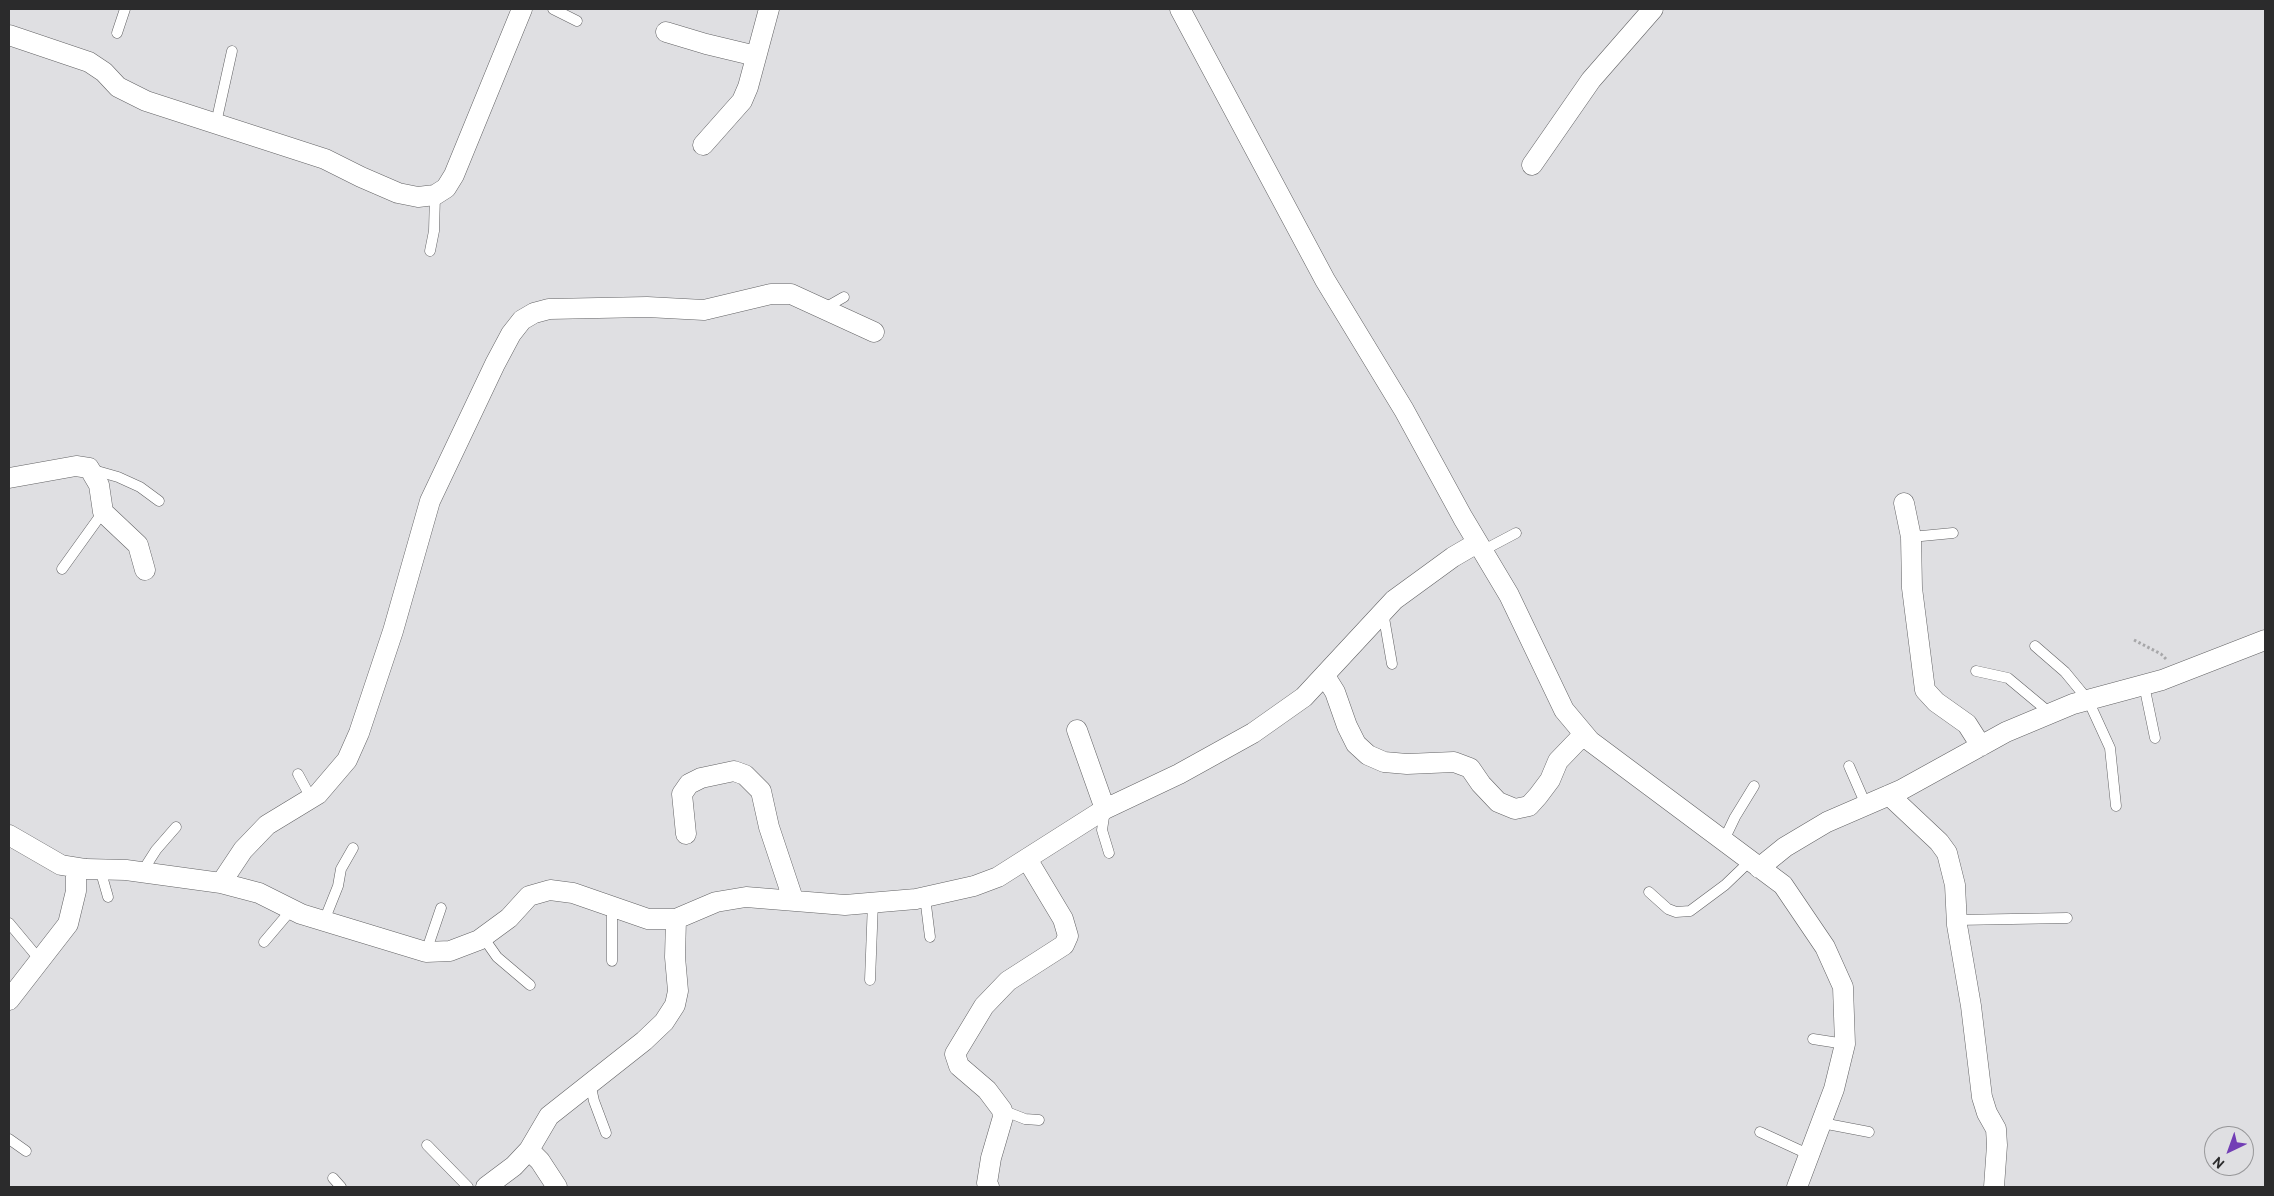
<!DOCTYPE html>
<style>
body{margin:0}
#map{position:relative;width:2274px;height:1196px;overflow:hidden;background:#dfdfe2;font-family:Overpass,sans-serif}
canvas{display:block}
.frame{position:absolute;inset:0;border:10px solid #2b2b2c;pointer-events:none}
.north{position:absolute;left:2204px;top:1126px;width:50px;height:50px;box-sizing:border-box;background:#dfdfe2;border:1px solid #979799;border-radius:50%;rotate:222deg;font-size:14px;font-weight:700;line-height:20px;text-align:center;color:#2b2b2c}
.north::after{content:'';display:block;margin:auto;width:18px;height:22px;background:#723eb5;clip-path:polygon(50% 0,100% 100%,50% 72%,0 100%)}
</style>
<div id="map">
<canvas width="2274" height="1196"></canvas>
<div class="frame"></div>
<div class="north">N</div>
</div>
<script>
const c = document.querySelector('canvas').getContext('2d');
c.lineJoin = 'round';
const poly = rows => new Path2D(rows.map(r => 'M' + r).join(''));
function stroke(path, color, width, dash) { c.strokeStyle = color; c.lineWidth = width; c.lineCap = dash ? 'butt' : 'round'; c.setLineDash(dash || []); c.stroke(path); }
const lane = poly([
 [553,9,577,21],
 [117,33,125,9],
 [216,123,232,51],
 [430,251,434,231,435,195],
 [823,309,844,297],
 [90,469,118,477,140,487,159,501],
 [1911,537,1953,533],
 [1482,551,1516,533],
 [62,569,103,512],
 [1383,612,1392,664],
 [2035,646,2065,672,2088,700,2110,748,2116,806],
 [1976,671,2008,678,2050,713],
 [2144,685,2155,738],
 [1849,766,1866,805],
 [298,774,311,798],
 [1105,810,1102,830,1109,853],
 [1723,842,1735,817,1754,786],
 [100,869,108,897],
 [142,872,156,850,176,827],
 [1649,892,1668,909,1676,912,1690,911,1725,885,1750,861],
 [925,897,930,937],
 [1957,920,2067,918],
 [324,921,338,886,341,869,353,848],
 [9,923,39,959],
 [483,937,497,957,530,985],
 [264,942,292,909],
 [426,952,441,908],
 [612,961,612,907],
 [870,980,873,902],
 [1813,1039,1845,1044],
 [590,1083,594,1101,606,1133],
 [1002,1110,1025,1119,1039,1120],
 [1822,1123,1869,1132],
 [1760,1132,1810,1155],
 [9,1139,26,1151],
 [427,1145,468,1187],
 [333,1178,341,1187]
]);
const street = poly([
 [1180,9,1325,280,1404,410,1463,518,1509,595,1564,710,1590,741,1783,885,1825,947,1843,987,1845,1044,1834,1089,1797,1187],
 [666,32,706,44,756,56],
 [9,35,89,62,104,72,118,87,146,101,325,159,361,177,398,193,418,197,435,195,446,188,454,175,522,9],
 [703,145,742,101,748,87,769,9],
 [1532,165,1591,80,1653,9],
 [9,478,76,466,89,468,99,485,103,512,138,545,145,570],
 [1904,503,1911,537,1912,588,1925,690,1936,702,1967,724,1981,746],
 [1325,676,1335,692,1347,726,1356,744,1368,755,1384,762,1407,764,1454,762,1470,768,1481,784,1498,802,1515,809,1529,806,1538,796,1550,780,1558,761,1583,735],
 [1077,730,1105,809],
 [1889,795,1939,842,1947,853,1955,885,1957,925,1971,1006,1982,1097,1987,1113,1996,1129,1997,1145,1994,1187],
 [686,834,682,794,689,784,701,778,734,771,745,775,761,791,769,827,793,899],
 [9,835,61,865,86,869,126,870,221,883,259,893,301,914,426,952,450,951,479,940,509,918,529,896,550,890,573,893,648,919,676,919,716,902,746,897,845,905,916,899,974,886,998,877,1105,809,1179,774,1253,733,1304,697,1394,600,1453,557,1477,543],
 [1759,868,1785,847,1827,822,1901,790,2006,732,2073,704,2162,680,2265,640],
 [221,883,243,850,267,825,318,794,347,760,359,733,393,631,430,501,495,364,511,334,522,320,534,313,549,309,647,307,704,310,771,294,791,294,874,332],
 [9,1000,68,924,76,891,76,868],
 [529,1150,540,1161,557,1187],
 [486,1187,514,1166,529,1150,549,1116,644,1041,664,1022,675,1005,678,991,675,957,676,919],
 [989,1187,987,1183,991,1158,1003,1117,1002,1110,987,1090,959,1066,955,1054,984,1006,1008,981,1064,945,1068,936,1063,919,1027,859]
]);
stroke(lane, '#626264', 11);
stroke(street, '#626264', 21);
stroke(poly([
 [2134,640,2161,654,2166,659]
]), '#a7a7a9', 3, [2.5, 2.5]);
stroke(lane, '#fff', 10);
stroke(street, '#fff', 20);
</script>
